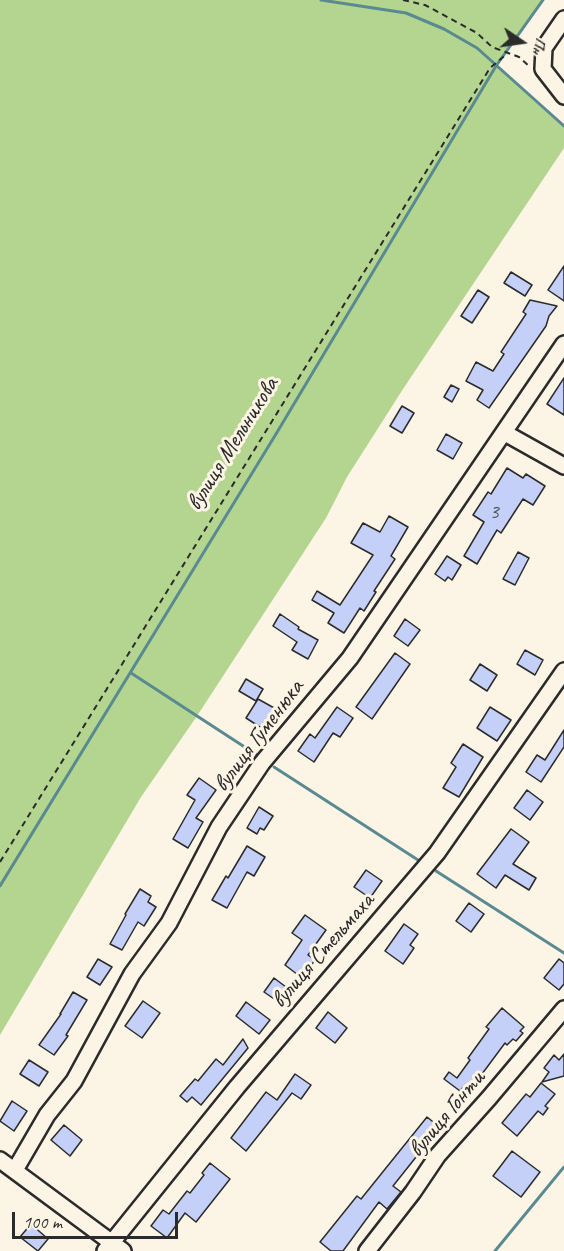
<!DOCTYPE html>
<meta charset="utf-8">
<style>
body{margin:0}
#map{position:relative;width:564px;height:1251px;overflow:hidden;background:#fcf5e5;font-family:Caveat,sans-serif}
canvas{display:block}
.north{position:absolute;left:492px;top:12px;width:60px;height:60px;-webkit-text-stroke:4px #fcf5e5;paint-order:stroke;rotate:103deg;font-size:16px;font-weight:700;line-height:24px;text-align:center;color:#2b2b2b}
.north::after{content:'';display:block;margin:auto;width:21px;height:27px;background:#2b2b2b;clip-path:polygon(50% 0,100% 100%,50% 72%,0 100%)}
.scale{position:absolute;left:12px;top:1212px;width:166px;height:27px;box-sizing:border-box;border:3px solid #2b2b2b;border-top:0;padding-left:8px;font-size:18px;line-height:21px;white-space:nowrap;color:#2b2b2b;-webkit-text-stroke:4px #fcf5e5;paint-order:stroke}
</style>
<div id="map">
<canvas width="564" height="1251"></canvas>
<div class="north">Пн</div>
<div class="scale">100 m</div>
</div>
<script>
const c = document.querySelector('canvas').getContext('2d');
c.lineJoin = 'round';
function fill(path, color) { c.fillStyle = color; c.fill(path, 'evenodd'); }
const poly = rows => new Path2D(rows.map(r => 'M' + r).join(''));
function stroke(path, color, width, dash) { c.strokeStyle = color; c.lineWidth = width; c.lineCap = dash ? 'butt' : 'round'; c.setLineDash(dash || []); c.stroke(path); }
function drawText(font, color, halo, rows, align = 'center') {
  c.font = font + ' Caveat,sans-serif'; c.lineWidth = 6; c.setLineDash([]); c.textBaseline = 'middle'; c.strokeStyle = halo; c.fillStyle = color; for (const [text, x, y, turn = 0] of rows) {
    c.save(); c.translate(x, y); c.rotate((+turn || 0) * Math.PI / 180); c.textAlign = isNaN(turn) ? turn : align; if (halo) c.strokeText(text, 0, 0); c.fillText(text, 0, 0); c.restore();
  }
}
fill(poly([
 [0,0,543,0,496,66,564,125,564,148,403,389,347,477,326,518,197,716,141,797,0,1035]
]), '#b4d58f');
stroke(poly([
 [321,0,406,13,444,29,477,48,564,126],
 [131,673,260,757],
 [274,767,418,860],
 [436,871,564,953],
 [0,886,276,434,496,66,543,0],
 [495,1251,564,1167]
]), '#5a8a91', 3);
const building = poly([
 [564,266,564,301,548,290,564,266],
 [511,272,532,285,525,296,504,283,511,272],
 [478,290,489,297,472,323,461,316,478,290],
 [530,300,557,306,549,316,546,326,489,408,477,400,483,390,466,381,476,362,493,371,504,354,501,352,526,314,523,312,530,300],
 [564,378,564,415,547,404,564,378],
 [451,385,459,389,452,402,444,397,451,385],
 [402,406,414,413,402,433,390,426,402,406],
 [446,434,462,443,453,459,437,450,446,434],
 [507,468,523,478,526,474,545,486,533,505,523,499,501,533,497,530,477,564,464,556,484,522,473,515,488,492,491,494,507,468],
 [389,516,408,527,391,556,395,559,374,591,376,592,364,611,360,608,344,633,328,623,334,613,312,600,317,591,340,605,373,555,351,543,363,523,380,532,389,516],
 [518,552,529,558,515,585,503,579,518,552],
 [447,556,461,565,452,580,448,577,445,581,435,574,447,556],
 [280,614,299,627,298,629,318,640,308,659,292,650,297,642,273,626,280,614],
 [405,619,420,630,408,646,394,636,405,619],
 [525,650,543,660,535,675,517,664,525,650],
 [395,653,410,664,372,719,356,707,395,653],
 [480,664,497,675,487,691,470,680,480,664],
 [246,679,263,689,256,701,239,691,246,679],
 [258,699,276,709,263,729,246,718,258,699],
 [337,707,353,718,340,737,333,733,314,762,298,751,310,734,315,738,337,707],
 [490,707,511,720,497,741,477,728,490,707],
 [564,730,564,747,541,782,526,772,537,755,545,760,564,730],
 [463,744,483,757,459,797,443,788,456,767,451,763,463,744],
 [199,778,216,790,196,818,203,822,188,848,173,839,195,800,187,795,199,778],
 [527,790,543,802,530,820,514,808,527,790],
 [259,807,273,816,264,830,260,828,257,834,247,828,259,807],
 [511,829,529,842,513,864,536,878,529,890,505,875,496,888,477,874,511,829],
 [247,846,265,857,254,876,247,872,227,908,212,900,226,876,228,878,247,846],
 [366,870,382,881,370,898,354,887,366,870],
 [140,889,151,896,148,902,156,907,144,926,138,922,122,950,110,944,126,915,125,914,140,889],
 [469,903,484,914,471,932,456,921,469,903],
 [305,915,326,930,308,955,315,960,302,978,285,965,302,940,292,933,305,915],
 [404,924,418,934,410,945,414,948,403,964,385,951,404,924],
 [98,959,112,967,100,985,87,977,98,959],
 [559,959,564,963,564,984,559,990,544,978,559,959],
 [274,978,290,990,280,1003,264,992,274,978],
 [73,992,87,1000,66,1035,68,1036,54,1055,39,1045,61,1014,60,1014,73,992],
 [143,1001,160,1013,142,1038,125,1026,143,1001],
 [246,1002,270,1020,259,1034,236,1016,246,1002],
 [502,1008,524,1027,520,1031,523,1033,516,1041,513,1039,507,1045,505,1043,482,1074,484,1076,473,1091,465,1085,460,1091,444,1079,449,1072,457,1078,470,1060,468,1058,489,1029,486,1027,502,1008],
 [328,1012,347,1028,335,1043,316,1028,328,1012],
 [243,1039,248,1048,201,1105,192,1097,187,1102,180,1096,195,1079,198,1081,216,1059,223,1065,243,1039],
 [564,1054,564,1076,542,1082,549,1072,544,1068,554,1055,559,1060,564,1054],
 [29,1060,48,1072,39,1086,20,1074,29,1060],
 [295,1074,311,1085,301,1099,292,1093,246,1151,231,1138,266,1092,277,1100,295,1074],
 [541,1083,555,1094,545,1106,548,1108,543,1115,538,1111,517,1136,502,1123,526,1094,530,1097,541,1083],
 [12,1101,27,1111,14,1131,0,1121,12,1101],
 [427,1117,442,1129,430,1144,428,1142,393,1186,401,1192,387,1209,379,1202,343,1251,331,1251,320,1242,357,1196,361,1199,427,1117],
 [64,1125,82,1140,70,1156,51,1140,64,1125],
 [512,1151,540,1172,521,1197,493,1176,512,1151],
 [210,1163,230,1179,196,1222,185,1213,167,1238,151,1226,163,1210,169,1214,187,1191,190,1193,204,1175,202,1173,210,1163],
 [31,1224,48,1239,38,1251,20,1237,31,1224]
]);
fill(building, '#c4d0f7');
stroke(building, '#2b2b2b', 1.5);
const minor = poly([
 [564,19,544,48,543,69,564,96],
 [505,433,564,466],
 [0,1160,123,1251],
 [15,1170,47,1115,74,1081,132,974,169,923,219,827,262,763,350,658,564,344],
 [105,1251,237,1087,437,853,564,671],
 [367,1251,413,1192,438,1155,489,1098,564,1009]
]);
stroke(minor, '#2b2b2b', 20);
stroke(poly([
 [403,0,425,5,477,33,492,47,519,57,530,67],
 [0,862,490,68,508,53]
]), '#2b2b2b', 2, [6, 4.5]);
stroke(minor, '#fcf5e5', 15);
drawText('21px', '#51545e', null, [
 ["3",494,512]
]);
drawText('24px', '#2b2b2b', '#fcf5e5', [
 ["вулиця Мельникова",233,444,-58],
 ["вулиця Гуменюка",259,736,-53],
 ["вулиця Стельмаха",323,951,-49],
 ["вулиця Гонти",447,1114,-50]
]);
</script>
